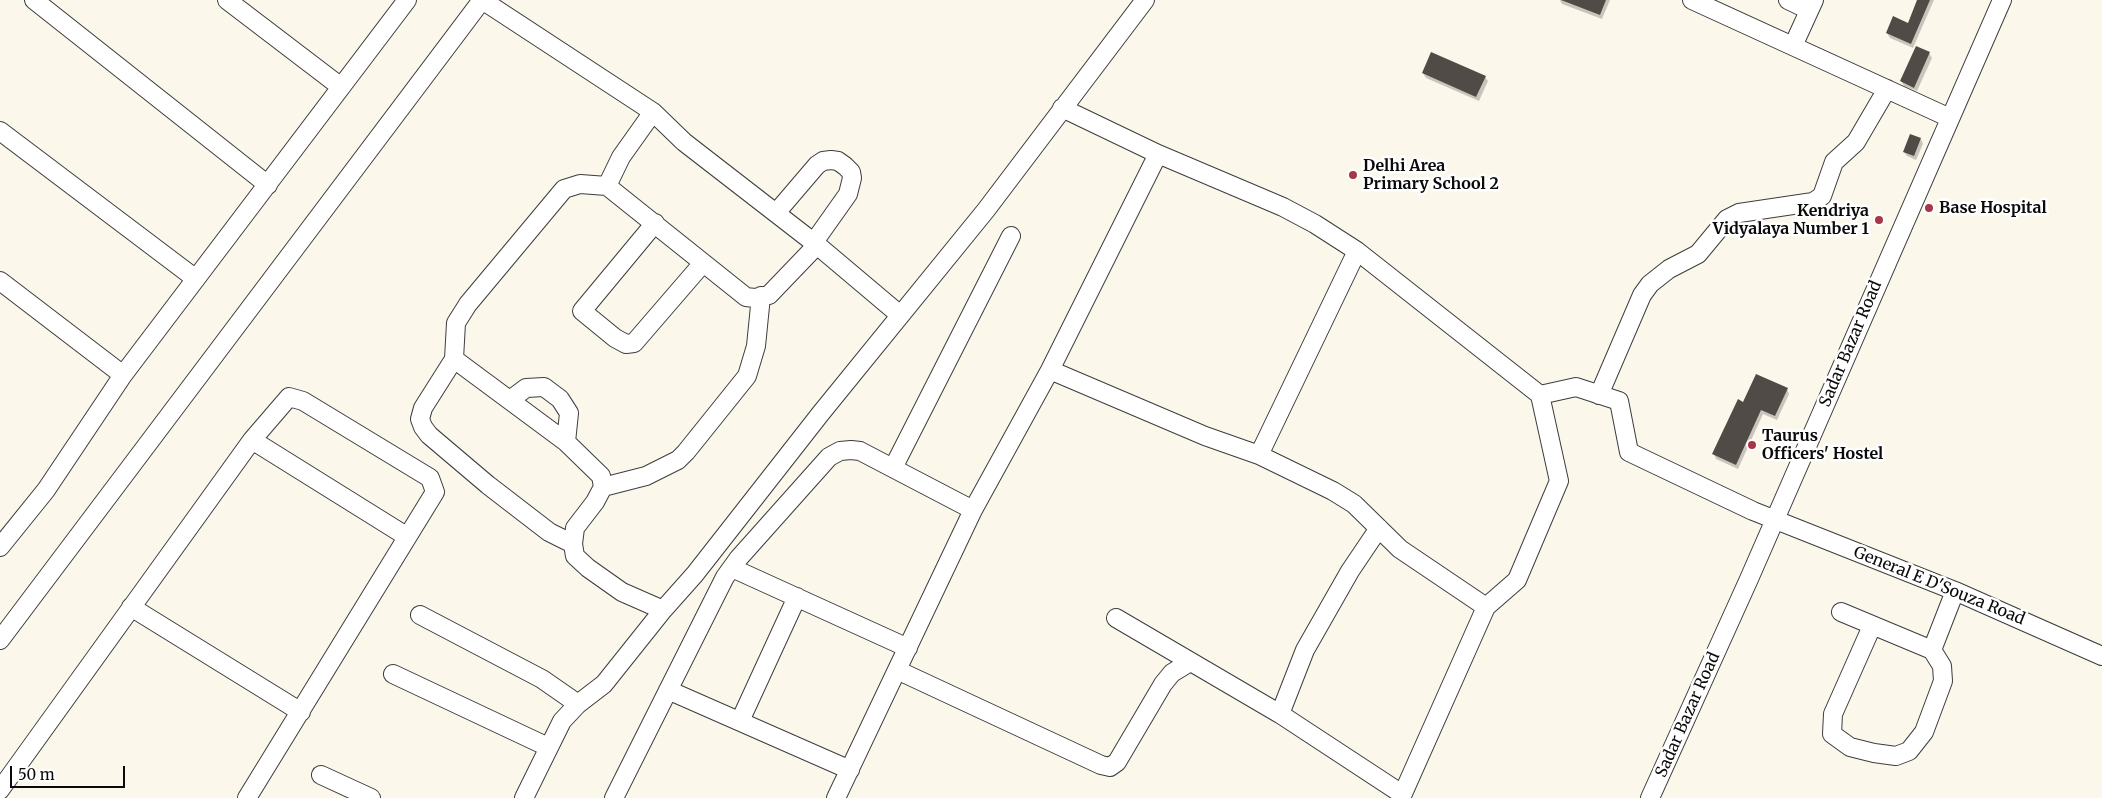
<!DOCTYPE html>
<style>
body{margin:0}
#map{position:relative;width:2102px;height:798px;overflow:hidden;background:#fcf7eb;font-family:Merriweather,serif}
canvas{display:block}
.scale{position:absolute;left:10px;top:766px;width:115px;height:22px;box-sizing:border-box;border:2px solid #0a0a0a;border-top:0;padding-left:6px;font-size:15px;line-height:18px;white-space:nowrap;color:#0a0a0a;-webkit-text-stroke:4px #fff;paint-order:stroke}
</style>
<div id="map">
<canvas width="2102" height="798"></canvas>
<div class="scale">50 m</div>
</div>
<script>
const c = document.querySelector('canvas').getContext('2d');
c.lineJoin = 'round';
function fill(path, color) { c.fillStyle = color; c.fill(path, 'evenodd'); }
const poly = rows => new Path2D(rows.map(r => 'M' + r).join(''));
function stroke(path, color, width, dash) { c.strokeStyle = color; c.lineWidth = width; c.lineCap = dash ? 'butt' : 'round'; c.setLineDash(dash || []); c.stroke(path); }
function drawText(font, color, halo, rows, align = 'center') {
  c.font = font + ' Merriweather,serif'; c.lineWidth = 5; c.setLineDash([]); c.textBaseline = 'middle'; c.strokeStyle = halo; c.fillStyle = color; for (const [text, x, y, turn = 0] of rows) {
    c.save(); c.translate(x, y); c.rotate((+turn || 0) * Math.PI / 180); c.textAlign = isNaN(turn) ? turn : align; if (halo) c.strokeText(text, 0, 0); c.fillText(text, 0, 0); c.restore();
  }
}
fill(poly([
 [1560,0,1610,0,1602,19,1562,4],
 [1919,0,1934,0,1913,48,1890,38,1887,33,1908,24],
 [1929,53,1932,58,1917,91,1904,86,1901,81],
 [1423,73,1485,77,1488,81,1479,101,1426,78],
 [1921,139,1923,144,1916,160,1907,156,1904,152],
 [1787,389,1789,394,1777,420,1763,414,1738,469,1716,459,1714,454,1744,403]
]), '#0003');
fill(poly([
 [1561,0,1606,0,1600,15],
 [1917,0,1930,0,1911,44,1886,33,1893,16,1908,23],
 [1916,46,1930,52,1914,88,1900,81],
 [1431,52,1486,76,1476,97,1422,73],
 [1910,134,1921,138,1914,156,1903,152],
 [1756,374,1788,388,1775,416,1761,410,1736,465,1712,454,1738,399,1743,402]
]), '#514b48');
const minor = poly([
 [34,0,268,185],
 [227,0,341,87],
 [482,0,653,112,684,142,817,245,900,315],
 [1692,0,1950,118],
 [1788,0,1809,10],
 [1793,46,1814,0],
 [653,112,621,157,607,186,746,297,755,298,769,295,817,245],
 [0,131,196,279],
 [1158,154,1283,207,1315,224,1357,251,1259,455],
 [776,213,817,165,823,161,831,160,838,161,845,166,851,172,852,178,848,194,814,242],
 [655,223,582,311,615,338,626,344,634,343,703,263],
 [1357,251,1540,395,1576,387,1619,401,1629,452,1753,511,1955,591,2102,656],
 [0,281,123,375,407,0],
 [454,359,566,442,601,476,603,487,595,502,575,528,573,544,575,556,588,568,622,592,663,610],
 [1050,370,1205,436,1259,455,1333,491,1354,504,1400,549,1486,607,1401,798],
 [1599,395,1642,295,1650,284,1669,269,1698,254,1727,219,1739,213,1813,202,1822,196,1834,162,1856,142,1887,89],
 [510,400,526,388,544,387,560,399,569,413,566,442],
 [252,440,406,536],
 [893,468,1011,236],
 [603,487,646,476,678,460,686,452,747,376,756,346,761,296],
 [573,544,549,532,488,485,429,435,423,427,420,419,423,408,454,359,456,323,468,304,564,189,580,184,607,186],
 [0,547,46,490,123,375],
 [732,568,908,648],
 [131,607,301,712],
 [1486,607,1517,580,1559,481,1540,395],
 [1841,612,1932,650],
 [420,615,542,679,578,704],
 [1116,618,1280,714,1402,794],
 [1872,626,1833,714,1832,734,1850,747,1874,753,1896,756,1909,751,1924,732,1943,681,1942,666,1932,650,1955,591],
 [0,640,482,0],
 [897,670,1101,765,1110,767,1117,762,1163,684,1172,673,1190,662],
 [393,674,548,747],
 [668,690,850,770],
 [1280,714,1305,650,1350,571,1379,528],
 [740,721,797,597],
 [321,775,371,798],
 [0,790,252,440,289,397,303,401,430,478,435,492,247,798],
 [524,798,562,721,578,704,604,684,663,610,695,574,821,413,986,210,1145,0],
 [614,798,725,577,738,559,829,457,840,451,851,450,860,451,973,510],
 [836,798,973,510,1050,370,1158,154,1062,108],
 [1650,798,1749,579,2002,0]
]);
stroke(minor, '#3d3d3d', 20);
stroke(minor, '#fff', 18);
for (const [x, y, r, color] of [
 [1353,175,5,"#a73649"],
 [1929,208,5,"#a73649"],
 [1879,220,5,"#a73649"],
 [1752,445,5,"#a73649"]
]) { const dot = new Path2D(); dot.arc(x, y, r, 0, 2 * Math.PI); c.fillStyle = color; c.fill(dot); stroke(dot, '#fff', 2); }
drawText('bold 16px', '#0a0a0a', '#fff', [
 ["Delhi Area",1363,166],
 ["Primary School 2",1363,184],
 ["Base Hospital",1939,208],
 ["Kendriya",1869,211,"right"],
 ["Vidyalaya Number 1",1869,229,"right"],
 ["Taurus",1762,436],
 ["Officers' Hostel",1762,454]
], 'left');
drawText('16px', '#0a0a0a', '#fff', [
 ["Sadar Bazar Road",1851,344,-67],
 ["General E D'Souza Road",1939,586,22],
 ["Sadar Bazar Road",1688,715,-66]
]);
</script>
